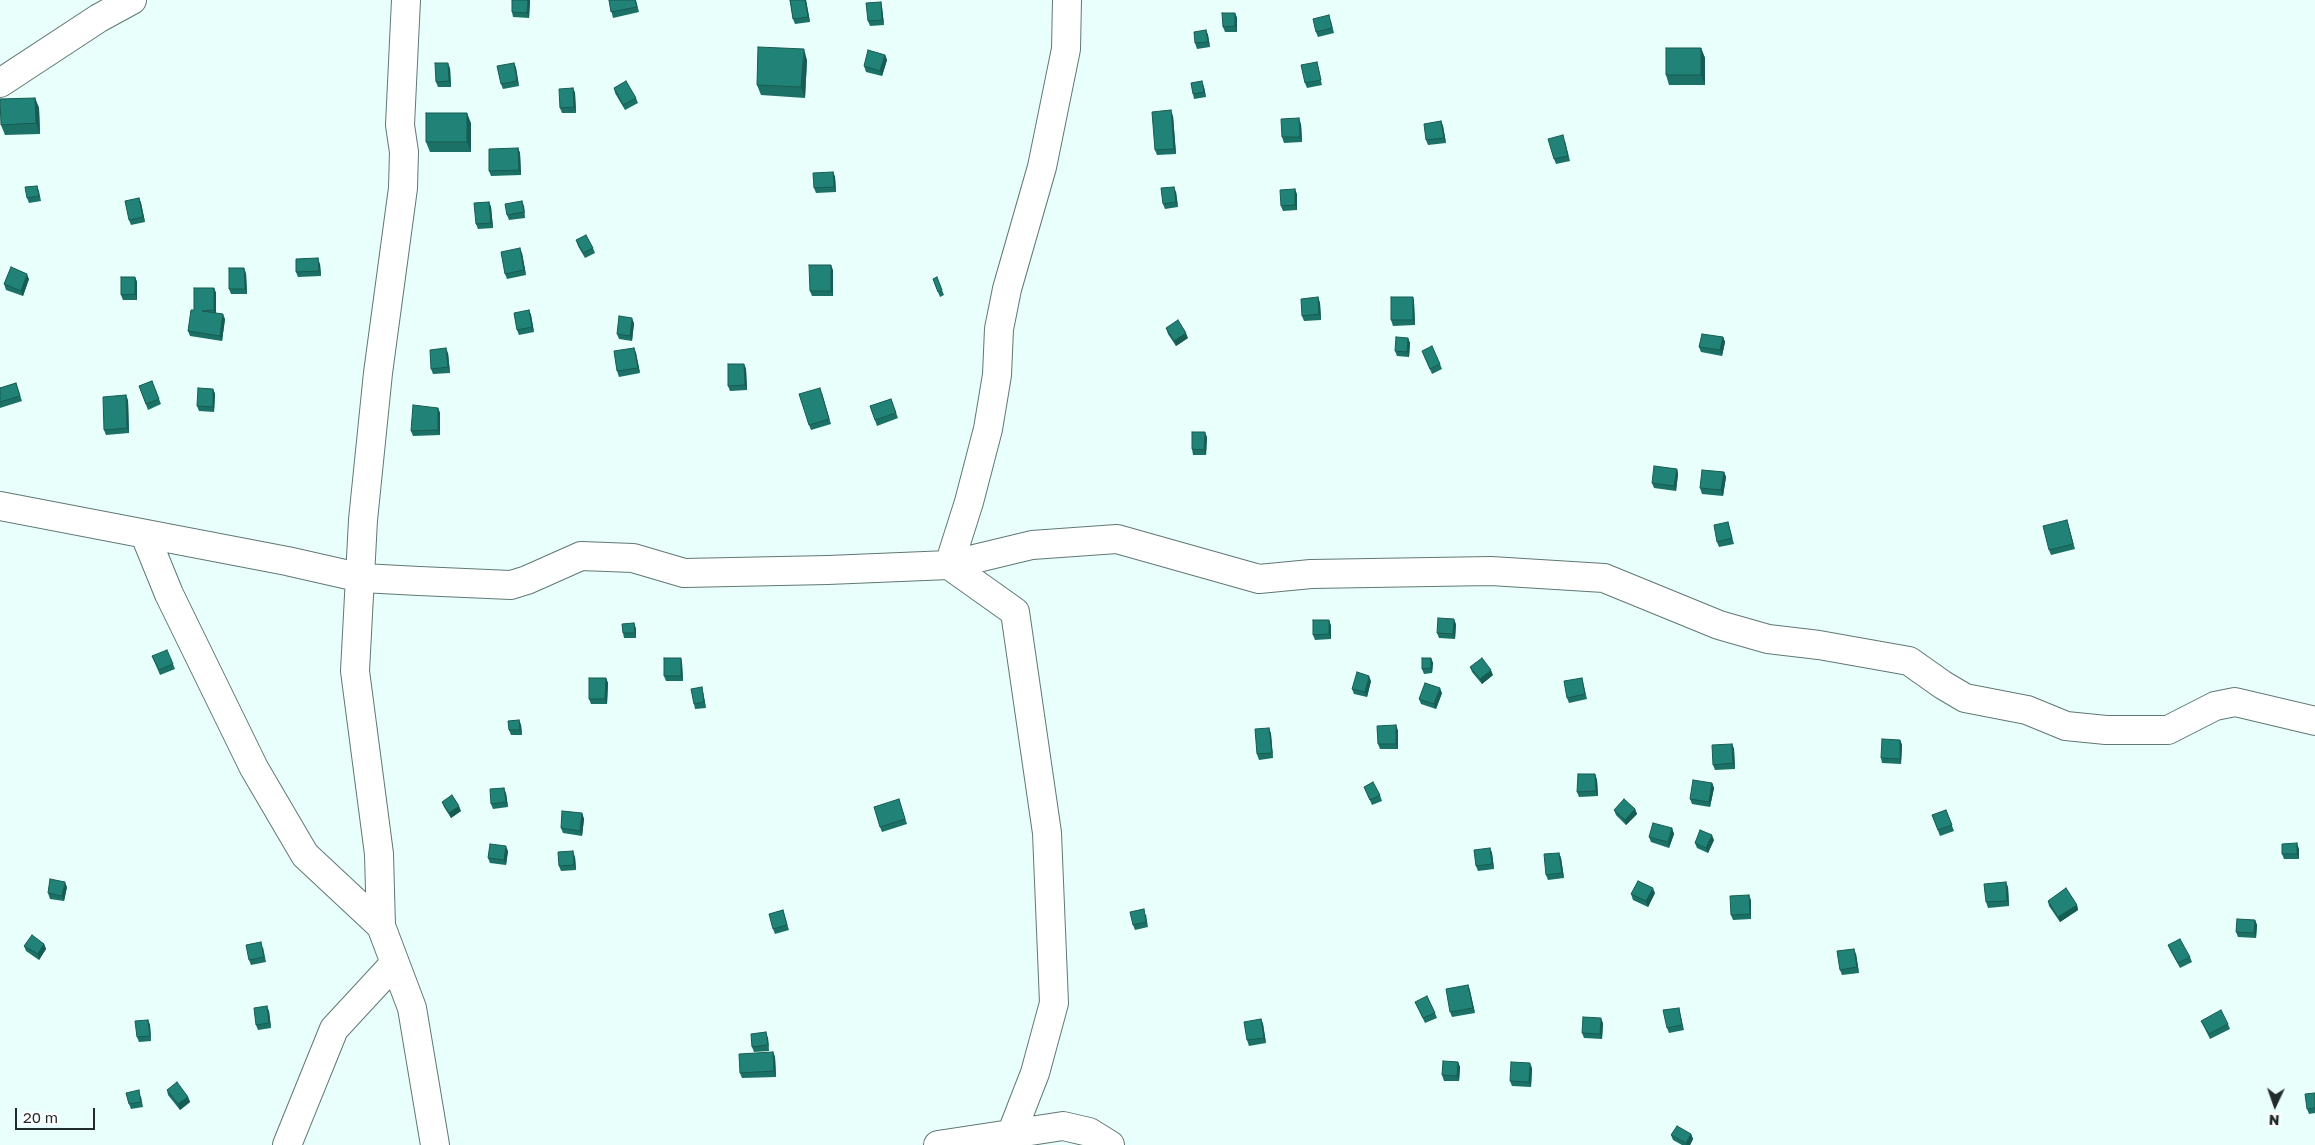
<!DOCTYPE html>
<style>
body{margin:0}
#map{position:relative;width:2315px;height:1145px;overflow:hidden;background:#e9fffb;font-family:"Golos Text",sans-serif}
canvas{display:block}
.north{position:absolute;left:2250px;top:1080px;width:50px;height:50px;-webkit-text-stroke:4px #fff;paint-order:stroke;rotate:183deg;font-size:14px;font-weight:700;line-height:20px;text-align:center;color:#212b29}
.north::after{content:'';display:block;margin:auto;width:18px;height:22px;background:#212b29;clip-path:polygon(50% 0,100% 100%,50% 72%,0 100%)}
.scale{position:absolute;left:15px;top:1108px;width:80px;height:22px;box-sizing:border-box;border:2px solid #212b29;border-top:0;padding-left:6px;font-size:15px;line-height:18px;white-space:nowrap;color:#212b29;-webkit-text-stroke:4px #fff;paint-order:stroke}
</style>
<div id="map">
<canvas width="2315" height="1145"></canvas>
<div class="north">N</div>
<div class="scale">20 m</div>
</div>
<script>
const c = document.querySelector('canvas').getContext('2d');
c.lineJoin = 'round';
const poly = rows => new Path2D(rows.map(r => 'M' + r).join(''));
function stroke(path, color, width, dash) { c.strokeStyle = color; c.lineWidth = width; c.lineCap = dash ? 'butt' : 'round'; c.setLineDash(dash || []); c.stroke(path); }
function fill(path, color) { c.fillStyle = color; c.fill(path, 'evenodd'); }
const street = poly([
 [406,0,400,125,404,152,403,188,378,373,363,520,355,671,379,854,381,926,412,1008,435,1145],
 [0,83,99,18,132,0],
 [0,506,287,561,362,578,419,581,511,585,527,580,581,556,633,558,684,573,828,570,949,565,1032,545,1117,539,1259,579,1311,574,1491,571,1604,578,1719,625,1768,639,1819,645,1909,661,1943,685,1965,698,2027,710,2066,726,2106,730,2168,730,2215,706,2235,702,2315,721],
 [145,535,169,594,254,768,305,855,381,926],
 [287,1145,334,1029,395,963],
 [938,1145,1063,1126,1089,1132,1110,1145],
 [1007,1145,1035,1073,1054,1003,1047,833,1015,612,949,565,969,502,988,429,997,375,999,329,1007,289,1042,167,1066,49,1067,0]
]);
stroke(street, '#607874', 30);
stroke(street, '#fff', 28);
fill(poly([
 [512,0,530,0,529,18,513,17,512,12],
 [609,0,636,0,639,12,613,18],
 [790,0,806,0,810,22,795,24,793,19],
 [881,2,882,7,884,25,870,26,868,21],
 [1235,13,1237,18,1237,32,1225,32,1223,27],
 [1331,21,1334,33,1318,37,1316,32],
 [1206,30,1208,35,1210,47,1197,49,1195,43],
 [1701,48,1705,58,1705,85,1669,85,1666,75],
 [885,55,887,60,882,76,866,72,864,66],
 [807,60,805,98,761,95,757,85],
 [514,63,516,68,519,86,503,89,501,84],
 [1318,67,1322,85,1307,88,1305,83],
 [450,68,451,87,438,87,436,82],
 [1204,87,1206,97,1194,99,1193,94],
 [573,88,575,93,576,113,562,113,560,108],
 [614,88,636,98,638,103,625,110,615,93],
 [35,98,39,108,40,134,5,135,1,125],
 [1173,116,1176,154,1157,155,1155,150],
 [1441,121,1443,126,1446,143,1428,145,1426,140],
 [471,123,471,152,430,152,426,142],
 [1301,124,1302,142,1284,143,1282,137],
 [1565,141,1570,161,1556,164,1554,159],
 [518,148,520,153,521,175,491,176,489,171],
 [833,172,835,177,836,192,816,193,814,188],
 [37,186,39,191,41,201,29,203,27,198],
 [1176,192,1178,207,1165,209,1163,204],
 [1297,194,1297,210,1283,211,1281,206],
 [139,198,141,203,145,222,131,225,129,220],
 [489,202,491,207,493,228,478,229,476,224],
 [524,206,525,218,509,220,507,215],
 [576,240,593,248,595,253,585,258,578,246],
 [522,253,526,275,507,279,505,274],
 [320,264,321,276,298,277,296,272],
 [833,270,833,296,812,296,810,291],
 [246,273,247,294,231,294,229,289],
 [135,277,137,282,137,300,123,300,121,295],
 [29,279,23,296,6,290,4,284],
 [933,279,942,290,944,295,940,297],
 [214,288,216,293,216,313,225,319,222,341,190,336,188,331,194,310],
 [1318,297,1320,303,1321,320,1304,321,1302,316],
 [1413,297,1414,302,1415,325,1393,326,1391,320],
 [529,310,531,315,534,332,519,335,517,330],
 [634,323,632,341,619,339,617,334],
 [1166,328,1188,338,1176,346,1168,334],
 [1723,337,1725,342,1722,356,1701,352,1699,347],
 [1408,338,1410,343,1409,357,1397,356,1395,351],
 [634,348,636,353,640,373,619,377,617,371],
 [1422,351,1440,364,1442,369,1432,374],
 [448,353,450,373,433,374,431,369],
 [744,364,746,369,747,390,730,391,728,386],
 [152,381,161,404,148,410,139,386],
 [16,383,22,401,0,408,0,388],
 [213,389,215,394,214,412,199,411,197,406],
 [822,393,831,424,811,430,809,425],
 [891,399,898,418,877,426,870,406],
 [128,400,129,433,106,435,104,430],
 [438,408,440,413,440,435,413,436,411,431],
 [1207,437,1206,455,1193,455,1192,449],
 [1677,469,1678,474,1676,491,1654,488,1652,483],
 [1724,472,1726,477,1723,496,1702,494,1700,488],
 [2067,520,2075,549,2051,555,2049,550],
 [1728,522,1734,544,1719,547,1717,542],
 [1329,620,1331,626,1331,639,1315,640,1313,635],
 [634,623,636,629,636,638,624,638,623,633],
 [1456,624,1455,639,1439,638,1437,633],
 [152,656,173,664,175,669,160,675],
 [681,658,682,663,683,681,666,681,664,676],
 [1431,658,1433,663,1432,673,1424,674,1422,669],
 [1470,667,1493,675,1482,684,1472,672],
 [606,678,608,683,607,704,591,704,589,699],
 [1582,678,1587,699,1569,703,1567,698],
 [1371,681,1367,697,1354,694,1352,689],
 [703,692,706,708,695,709,694,704],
 [1442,693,1436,709,1421,704,1419,699],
 [519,720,521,725,522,735,511,735,509,730],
 [1396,725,1398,731,1398,749,1380,749,1378,744],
 [1269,728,1271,734,1273,758,1259,760,1257,754],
 [1900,740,1902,745,1901,764,1882,763,1881,758],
 [1732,744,1734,749,1735,769,1715,770,1713,765],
 [1595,774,1597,780,1598,796,1579,797,1577,792],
 [1712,783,1714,788,1710,807,1692,804,1690,799],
 [1364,787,1380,795,1382,801,1372,805],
 [506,793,508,807,493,809,491,804],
 [899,799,907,824,882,832,880,827],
 [442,802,461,811,451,818,444,807],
 [1635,809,1637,814,1626,825,1616,815,1614,810],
 [1946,810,1954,831,1940,836,1932,815],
 [582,813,584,819,582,836,563,833,561,828],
 [1672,828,1674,834,1669,848,1651,842,1649,837],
 [1714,840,1708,853,1697,848,1695,843],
 [1490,848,1492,853,1494,869,1478,871,1476,866],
 [2299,849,2299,859,2284,859,2282,854],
 [508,851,506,865,490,863,488,858],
 [1559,853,1561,858,1564,878,1548,880,1546,875],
 [575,857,576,870,561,871,559,866],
 [67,887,64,901,50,899,48,893],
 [2008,887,2009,906,1988,908,1986,902],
 [1655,893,1648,907,1633,900,1631,894],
 [1751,900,1751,919,1733,920,1731,915],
 [2048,901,2077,905,2078,910,2060,922,2049,906],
 [783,910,789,930,775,934,773,929],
 [1146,914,1148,927,1135,930,1133,925],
 [2255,920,2257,925,2256,938,2238,937,2236,932],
 [44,944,46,949,39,960,26,951,24,946],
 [2168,945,2190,957,2192,962,2180,968,2170,950],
 [263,947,266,962,251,965,249,960],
 [1856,954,1859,973,1842,975,1840,970],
 [1468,985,1475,1013,1452,1017,1450,1012],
 [1415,1002,1435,1013,1437,1018,1425,1023],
 [1679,1008,1684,1030,1669,1033,1667,1028],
 [269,1011,271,1028,258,1030,256,1025],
 [1261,1019,1263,1024,1266,1043,1249,1046,1247,1040],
 [148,1020,150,1025,151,1041,139,1042,137,1037],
 [2201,1021,2228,1024,2230,1029,2210,1039],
 [1603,1023,1602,1039,1584,1038,1582,1033],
 [768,1038,769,1051,754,1052,752,1047],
 [773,1052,775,1057,776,1077,742,1078,740,1073],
 [1458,1062,1460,1067,1459,1081,1444,1081,1442,1075],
 [1532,1068,1531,1087,1512,1086,1510,1081],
 [167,1090,188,1097,190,1102,180,1110,168,1095],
 [2315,1093,2315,1113,2309,1114,2307,1109],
 [141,1096,143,1107,131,1109,129,1104],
 [1691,1134,1693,1139,1690,1145,1682,1145,1673,1140,1671,1135]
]), '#1c7166');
fill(poly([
 [528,0,530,0,530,1,529,18,527,13],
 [805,0,806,0,810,22,808,17],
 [881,2,882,7,884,25,882,20],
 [1235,13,1237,18,1237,32,1235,26],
 [1206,30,1208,35,1210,47,1208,42],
 [1701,48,1705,58,1705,85,1701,75],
 [804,49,807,60,805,98,801,87],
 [885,55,887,60,882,76,880,71],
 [448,63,450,68,451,87,449,81],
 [514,63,516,68,519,86,517,81],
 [1202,81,1204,87,1206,97,1204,92],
 [573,88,575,93,576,113,574,107],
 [35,98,39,108,40,134,36,123],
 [1171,110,1173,116,1176,154,1174,149],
 [467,113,471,123,471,152,467,142],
 [1299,118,1301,124,1302,142,1300,137],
 [1441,121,1443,126,1446,143,1444,138],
 [518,148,520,153,521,175,519,170],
 [833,172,835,177,836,192,834,187],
 [1174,187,1176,192,1178,207,1176,202],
 [1295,189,1297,194,1297,210,1295,205],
 [139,198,141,203,145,222,143,217],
 [522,201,524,206,525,218,524,212],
 [489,202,491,207,493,228,491,223],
 [520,248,522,253,526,275,524,270],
 [318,258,320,264,321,276,319,271],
 [831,265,833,270,833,296,831,291],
 [244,268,246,273,247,294,245,289],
 [27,274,29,279,23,296,21,291],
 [135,277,137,282,137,300,135,294],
 [214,288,216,293,216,316,214,310],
 [1318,297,1320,303,1321,320,1319,314],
 [1413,297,1414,302,1415,325,1413,320],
 [529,310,531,315,534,332,532,327],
 [223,314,225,319,222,341,220,336],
 [632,318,634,323,632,341,630,336],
 [1186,333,1188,338,1176,346,1174,341],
 [1723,337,1725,342,1722,356,1720,350],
 [1408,338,1410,343,1409,357,1407,352],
 [446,348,448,353,450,373,448,367],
 [634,348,636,353,640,373,638,368],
 [744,364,746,369,747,390,745,385],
 [213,389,215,394,214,412,213,407],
 [126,395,128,400,129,433,127,428],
 [438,408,440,413,440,435,438,430],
 [1205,432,1207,437,1206,455,1204,450],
 [1677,469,1678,474,1676,491,1674,486],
 [1724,472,1726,477,1723,496,1721,490],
 [1454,619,1456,624,1455,639,1453,634],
 [1329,620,1331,626,1331,639,1329,634],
 [634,623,636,629,636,638,635,633],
 [681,658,682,663,683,681,681,676],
 [1431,658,1433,663,1432,673,1431,668],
 [1491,670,1493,675,1482,684,1480,679],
 [1369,676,1371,681,1367,697,1365,692],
 [606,678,608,683,607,704,605,699],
 [702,687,703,692,706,708,704,702],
 [1440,688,1442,693,1436,709,1434,704],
 [519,720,521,725,522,735,520,730],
 [1396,725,1398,731,1398,749,1396,744],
 [1269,728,1271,734,1273,758,1272,753],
 [1900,740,1902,745,1901,764,1900,759],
 [1732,744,1734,749,1735,769,1733,763],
 [1595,774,1597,780,1598,796,1596,791],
 [1712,783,1714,788,1710,807,1709,802],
 [504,788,506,793,508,807,506,802],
 [459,806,461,811,451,818,449,813],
 [1635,809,1637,814,1626,825,1625,820],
 [582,813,584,819,582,836,580,831],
 [1672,828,1674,834,1669,848,1668,842],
 [1712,835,1714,840,1708,853,1706,848],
 [2297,843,2299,849,2299,859,2297,854],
 [506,846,508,851,506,865,504,860],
 [1490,848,1492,853,1494,869,1492,864],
 [573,851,575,857,576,870,574,865],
 [1559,853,1561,858,1564,878,1562,873],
 [65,882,67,887,64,901,62,896],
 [2006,882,2008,887,2009,906,2007,901],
 [1653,888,1655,893,1648,907,1646,901],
 [1749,895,1751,900,1751,919,1750,914],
 [2077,905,2078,910,2060,922,2058,917],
 [2255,920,2257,925,2256,938,2254,933],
 [44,944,46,949,39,960,38,954],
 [1854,949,1856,954,1859,973,1857,967],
 [1468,985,1470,990,1475,1013,1473,1008],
 [267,1006,269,1011,271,1028,269,1023],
 [1601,1018,1603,1023,1602,1039,1600,1034],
 [1261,1019,1263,1024,1266,1043,1264,1038],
 [148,1020,150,1025,151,1041,150,1036],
 [766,1032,768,1038,769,1051,768,1045],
 [773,1052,775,1057,776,1077,774,1071],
 [1458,1062,1460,1067,1459,1081,1457,1076],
 [1530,1063,1532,1068,1531,1087,1529,1082],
 [188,1097,190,1102,180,1110,178,1104],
 [1691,1134,1693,1139,1690,1145,1686,1145,1686,1143]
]), '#175c53');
const building = poly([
 [512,0,528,0,527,13,512,12,512,0],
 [609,0,635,0,637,7,611,12,609,0],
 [790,0,805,0,808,17,793,19,790,0],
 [881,2,882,20,868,21,866,3,881,2],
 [1222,13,1235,13,1235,26,1223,27,1222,13],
 [1329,15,1332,28,1316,32,1313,19,1329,15],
 [1206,30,1208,42,1195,43,1194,32,1206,30],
 [758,47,804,49,801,87,757,85,758,47],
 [1666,48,1701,48,1701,75,1666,75,1666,48],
 [868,50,885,55,880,71,864,66,868,50],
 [1317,62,1321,80,1305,83,1301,65,1317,62],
 [435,63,448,63,449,81,436,82,435,63],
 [514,63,517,81,501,84,497,66,514,63],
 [626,81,636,98,623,105,614,88,626,81],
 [1202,81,1204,92,1193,94,1191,83,1202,81],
 [573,88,574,107,560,108,559,89,573,88],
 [35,98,36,123,1,125,0,99,35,98],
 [1171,110,1174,149,1155,150,1152,112,1171,110],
 [426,113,467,113,467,142,426,142,426,113],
 [1299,118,1300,137,1282,137,1281,119,1299,118],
 [1441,121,1444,138,1426,140,1424,124,1441,121],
 [1563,135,1568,156,1554,159,1548,139,1563,135],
 [518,148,519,170,489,171,489,149,518,148],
 [833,172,834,187,814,188,813,173,833,172],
 [37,186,39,196,27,198,25,187,37,186],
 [1174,187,1176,202,1163,204,1161,188,1174,187],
 [1295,189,1295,205,1281,206,1280,190,1295,189],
 [139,198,143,217,129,220,125,201,139,198],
 [522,201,524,212,507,215,505,204,522,201],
 [489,202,491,223,476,224,474,203,489,202],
 [586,235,593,248,583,253,576,240,586,235],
 [520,248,524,270,505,274,501,252,520,248],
 [318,258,319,271,296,272,296,259,318,258],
 [809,265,831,265,831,291,810,291,809,265],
 [11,267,27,274,21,291,4,284,11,267],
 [229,268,244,268,245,289,229,289,229,268],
 [121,277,135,277,135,294,121,295,121,277],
 [937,277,942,290,938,292,933,279,937,277],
 [194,288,214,288,214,310,202,311,223,314,220,336,188,331,191,310,194,310,194,288],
 [1318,297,1319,314,1302,316,1301,299,1318,297],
 [1391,297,1413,297,1413,320,1391,320,1391,297],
 [529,310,532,327,517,330,514,313,529,310],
 [619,316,632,318,630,336,617,334,619,316],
 [1178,320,1186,333,1174,341,1166,328,1178,320],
 [1702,334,1723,337,1720,350,1699,347,1702,334],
 [1396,337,1408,338,1407,352,1395,351,1396,337],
 [1432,346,1440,364,1430,369,1422,351,1432,346],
 [446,348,448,367,431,369,430,350,446,348],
 [634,348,638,368,617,371,614,351,634,348],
 [728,364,744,364,745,385,728,386,728,364],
 [152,381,159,399,146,404,139,386,152,381],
 [16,383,20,396,0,402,0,388,16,383],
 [198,388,213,389,213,407,197,406,198,388],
 [820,388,829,419,809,425,799,394,820,388],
 [126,395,127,428,104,430,103,397,126,395],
 [891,399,896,413,875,420,870,406,891,399],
 [413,405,438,408,438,430,411,431,413,405],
 [1192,432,1205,432,1204,450,1192,449,1192,432],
 [1654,466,1677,469,1674,486,1652,483,1654,466],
 [1702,470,1724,472,1721,490,1700,488,1702,470],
 [2067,520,2073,544,2049,550,2043,526,2067,520],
 [1728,522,1732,538,1717,542,1714,525,1728,522],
 [1438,618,1454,619,1453,634,1437,633,1438,618],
 [1313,620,1329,620,1329,634,1313,635,1313,620],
 [634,623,635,633,623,633,622,624,634,623],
 [167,650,173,664,159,670,152,656,167,650],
 [664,658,681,658,681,676,664,676,664,658],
 [1422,658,1431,658,1431,668,1422,669,1422,658],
 [1482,658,1491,670,1480,679,1470,667,1482,658],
 [1357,672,1369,676,1365,692,1352,689,1357,672],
 [589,678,606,678,605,699,589,699,589,678],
 [1582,678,1585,694,1567,698,1564,681,1582,678],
 [1425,683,1440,688,1434,704,1419,699,1425,683],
 [702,687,704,702,694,704,691,689,702,687],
 [519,720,520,730,509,730,508,721,519,720],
 [1396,725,1396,744,1378,744,1377,726,1396,725],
 [1269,728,1272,753,1257,754,1255,729,1269,728],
 [1882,739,1900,740,1900,759,1881,758,1882,739],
 [1732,744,1733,763,1713,765,1712,745,1732,744],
 [1578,774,1595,774,1596,791,1577,792,1578,774],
 [1693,780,1712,783,1709,802,1690,799,1693,780],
 [1373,782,1380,795,1370,800,1364,787,1373,782],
 [504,788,506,802,491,804,490,789,504,788],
 [452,795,459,806,449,813,442,802,452,795],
 [899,799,905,819,880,827,874,807,899,799],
 [1624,799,1635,809,1625,820,1614,810,1624,799],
 [1946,810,1952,825,1938,830,1932,815,1946,810],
 [562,811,582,813,580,831,561,828,562,811],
 [1653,823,1672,828,1668,842,1649,837,1653,823],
 [1700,830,1712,835,1706,848,1695,843,1700,830],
 [2297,843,2297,854,2282,854,2282,844,2297,843],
 [490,844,506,846,504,860,488,858,490,844],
 [1490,848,1492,864,1476,866,1474,850,1490,848],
 [573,851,574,865,559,866,558,852,573,851],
 [1559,853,1562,873,1546,875,1544,854,1559,853],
 [50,879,65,882,62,896,48,893,50,879],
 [1638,881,1653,888,1646,901,1631,894,1638,881],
 [2006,882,2007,901,1986,902,1984,884,2006,882],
 [2066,888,2077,905,2058,917,2048,901,2066,888],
 [1749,895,1750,914,1731,915,1730,896,1749,895],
 [1144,909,1146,922,1133,925,1130,912,1144,909],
 [783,910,787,925,773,929,769,914,783,910],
 [2237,919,2255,920,2254,933,2236,932,2237,919],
 [32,935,44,944,38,954,24,946,32,935],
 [2180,939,2190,957,2178,963,2168,945,2180,939],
 [261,942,264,957,249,960,246,945,261,942],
 [1854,949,1857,967,1840,970,1837,951,1854,949],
 [1468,985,1473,1008,1450,1012,1446,989,1468,985],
 [1427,996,1435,1013,1423,1018,1415,1002,1427,996],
 [267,1006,269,1023,256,1025,254,1008,267,1006],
 [1679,1008,1682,1025,1667,1028,1663,1010,1679,1008],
 [2221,1010,2228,1024,2209,1034,2201,1021,2221,1010],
 [1583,1017,1601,1018,1600,1034,1582,1033,1583,1017],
 [1261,1019,1264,1038,1247,1040,1244,1022,1261,1019],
 [148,1020,150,1036,137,1037,135,1021,148,1020],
 [766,1032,768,1045,752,1047,751,1034,766,1032],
 [773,1052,774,1071,740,1073,739,1054,773,1052],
 [1443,1061,1458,1062,1457,1076,1442,1075,1443,1061],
 [1511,1062,1530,1063,1529,1082,1510,1081,1511,1062],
 [177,1082,188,1097,178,1104,167,1090,177,1082],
 [139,1090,141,1102,129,1104,126,1093,139,1090],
 [2315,1093,2315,1108,2307,1109,2305,1094,2315,1093],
 [1677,1126,1691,1134,1686,1143,1671,1135,1677,1126]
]);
fill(building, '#218377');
stroke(building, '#175c53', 1);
</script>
